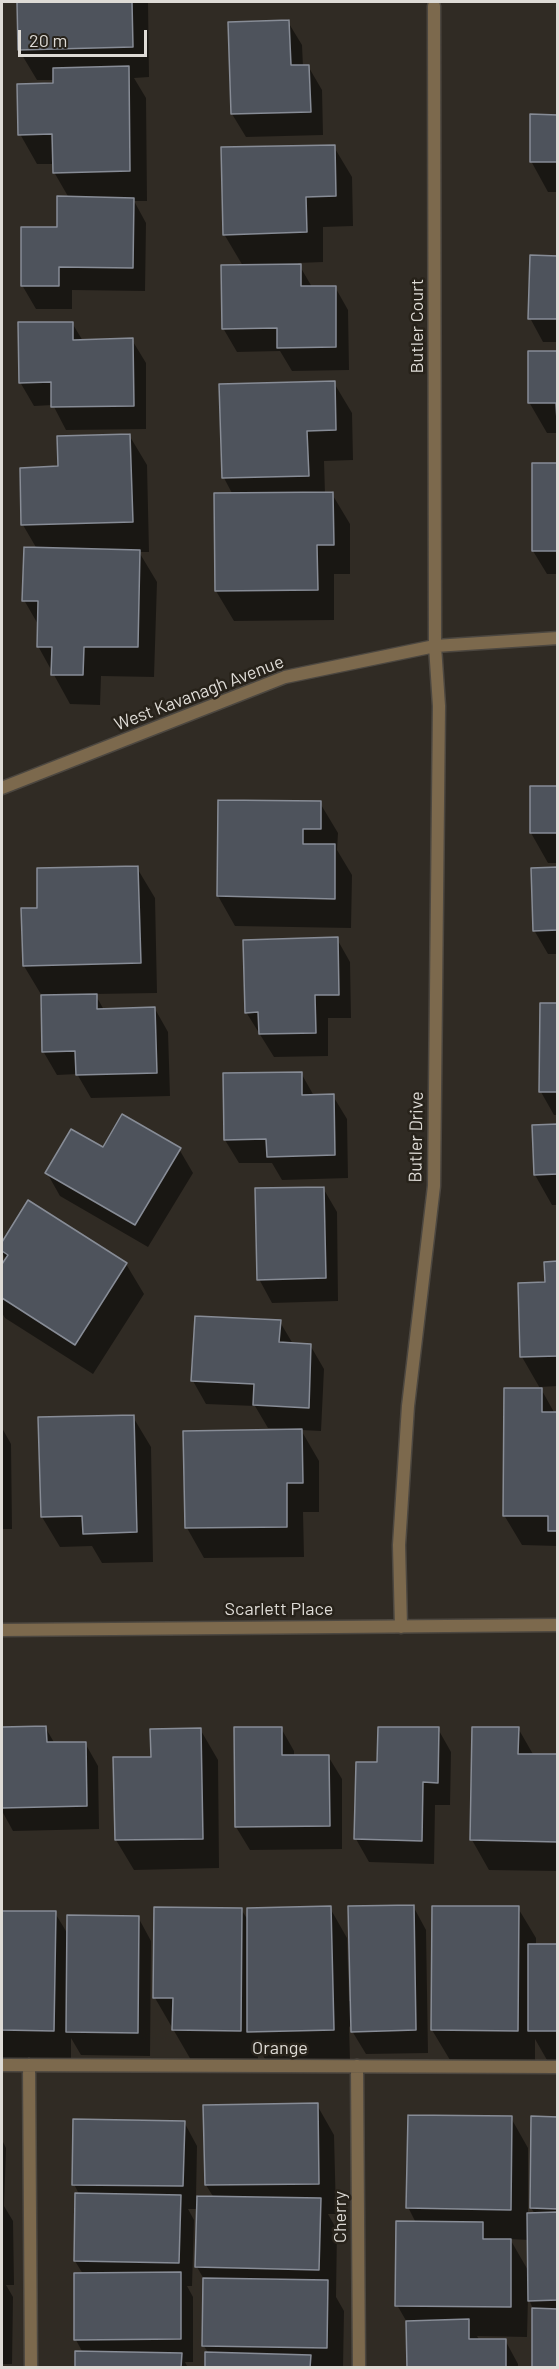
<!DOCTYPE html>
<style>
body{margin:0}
#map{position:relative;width:559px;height:2369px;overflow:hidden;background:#302b24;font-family:Barlow,sans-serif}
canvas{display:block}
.frame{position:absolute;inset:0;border:3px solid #dedbd6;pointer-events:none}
.scale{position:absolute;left:18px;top:30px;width:129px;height:27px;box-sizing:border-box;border:3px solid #dedbd6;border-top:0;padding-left:8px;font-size:18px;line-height:21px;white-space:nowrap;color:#dedbd6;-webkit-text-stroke:4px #27221a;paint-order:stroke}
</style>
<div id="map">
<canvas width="559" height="2369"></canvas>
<div class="frame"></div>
<div class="scale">20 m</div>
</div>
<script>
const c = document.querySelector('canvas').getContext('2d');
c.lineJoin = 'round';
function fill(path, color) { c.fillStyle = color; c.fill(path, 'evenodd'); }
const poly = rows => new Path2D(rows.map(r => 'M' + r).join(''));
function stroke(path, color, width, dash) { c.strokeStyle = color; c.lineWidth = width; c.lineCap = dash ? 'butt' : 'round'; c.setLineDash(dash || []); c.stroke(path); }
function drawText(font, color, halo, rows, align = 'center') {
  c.font = font + ' Barlow,sans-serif'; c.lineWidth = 5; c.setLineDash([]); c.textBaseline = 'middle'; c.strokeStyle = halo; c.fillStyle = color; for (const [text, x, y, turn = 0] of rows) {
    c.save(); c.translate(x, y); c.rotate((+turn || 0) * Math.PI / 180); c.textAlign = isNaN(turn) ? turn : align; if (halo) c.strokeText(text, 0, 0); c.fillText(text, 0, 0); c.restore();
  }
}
fill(poly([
 [49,2,148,2,149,77,134,78,146,98,147,201,134,201,146,223,145,291,72,290,72,309,36,309,22,285,58,228,69,198,54,172,54,164,37,164,20,134,54,85,54,80,37,80,19,50],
 [288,22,302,45,303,67,308,66,322,90,323,135,246,137,232,114,230,23],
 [558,116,558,192,548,192,531,161],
 [334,147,352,177,353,226,323,227,323,262,298,263,312,287,335,287,348,310,349,370,292,371,280,351,237,352,223,328,243,266,224,234],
 [558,257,558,342,543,342,530,318],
 [72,323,83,341,132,340,146,363,146,429,66,430,53,405,34,406,20,382],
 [558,353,558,433,547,433,529,402],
 [334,383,352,413,353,460,324,461,325,494,332,494,350,524,350,574,334,574,334,620,234,621,216,591,233,495,224,478,221,386],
 [129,435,147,465,149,552,139,552,157,582,154,677,101,676,100,705,70,704,38,646,39,626,24,600,37,549,23,525,59,468],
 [558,464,558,574,547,574,533,551],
 [558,787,558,863,548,863,531,833],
 [320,803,338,833,337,850,352,875,351,928,235,926,218,896],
 [137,868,155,898,157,993,95,994,104,1010,155,1009,168,1032,170,1096,91,1098,77,1074,57,1075,43,1051,42,996,24,966,39,909],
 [558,868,558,954,548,954,534,930],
 [337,939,350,962,351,1018,328,1018,328,1056,274,1057,246,1012],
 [558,1004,558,1115,554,1115,541,1092],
 [301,1073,314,1096,333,1096,347,1119,348,1178,282,1180,272,1163,239,1163,225,1140],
 [558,1126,558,1205,552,1205,535,1175,534,1127],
 [103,1149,179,1149,193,1173,148,1247,60,1196,47,1173],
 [323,1188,337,1212,338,1301,272,1303,259,1279],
 [29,1202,126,1264,144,1294,93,1374,5,1318,2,1313,2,1267,6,1260,2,1252,2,1245],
 [558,1263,558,1386,540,1387,555,1414,558,1414,558,1546,522,1545,504,1515,541,1390,522,1357,519,1284,546,1283],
 [280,1322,293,1344,310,1345,324,1369,321,1431,301,1430,319,1461,319,1512,303,1512,304,1557,204,1558,187,1528,282,1431,282,1429,268,1428,255,1406,206,1404,193,1381],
 [133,1417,151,1447,153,1562,102,1563,92,1546,60,1547,42,1517],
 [2,1428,11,1444,12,1529,2,1529],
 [45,1727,55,1744,85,1743,98,1766,99,1829,13,1831,2,1811,2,1729],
 [281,1728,294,1751,294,1756,328,1756,342,1779,342,1849,250,1850,236,1827],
 [518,1728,534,1756,558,1756,558,1871,489,1870,472,1840],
 [200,1729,218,1760,219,1868,134,1870,116,1840,152,1758],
 [438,1729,451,1752,450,1805,435,1805,434,1864,369,1862,356,1839,357,1763,378,1763],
 [413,1906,426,1930,428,2053,366,2054,349,2026,350,2060,266,2061,258,2046,258,2060,191,2060,155,1998,155,1909,241,1909,249,1922,330,1908,347,1938,349,2001,352,2001],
 [518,1908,536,1938,536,1946,558,1946,558,2060,547,2060,535,2039,535,2060,450,2060,432,2030],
 [2,1912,55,1913,69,1936,138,1917,151,1941,150,2056,81,2055,71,2038,71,2060,2,2060],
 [317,2105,334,2135,336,2214,328,2214,337,2230,336,2297,344,2311,343,2368,206,2368,209,2354,204,2346,205,2281,197,2267,198,2209,188,2209,194,2220,192,2286,187,2286,193,2297,193,2362,185,2362,188,2368,76,2368,83,2353,76,2340,83,2274,75,2261,79,2194,74,2184,184,2122,197,2146,196,2198,214,2198,206,2185,204,2106],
 [511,2118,528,2148,528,2214,535,2214,531,2208,532,2118,558,2118,558,2368,528,2297,527,2337,477,2336,480,2341,505,2340,518,2364,518,2368,409,2368,408,2324,397,2305,416,2223,408,2207],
 [510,2239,529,2240,529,2272],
 [2,2140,6,2148,4,2206,13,2221,14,2285,6,2285,13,2297,12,2364,2,2364,4,2368,2,2368]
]), '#0007');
const building = poly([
 [17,2,132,2,133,47,18,50,17,2],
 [289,20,291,65,309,65,311,112,231,114,228,22,289,20],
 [129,66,130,171,53,173,52,134,18,135,17,84,53,83,53,68,129,66],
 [530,114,558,115,558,162,530,162,530,114],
 [335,145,336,196,306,197,307,232,223,235,221,147,335,145],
 [57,196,134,198,133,268,59,267,59,286,21,286,21,227,57,227,57,196],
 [530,255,558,256,558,319,528,319,530,255],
 [301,264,301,286,336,286,336,347,277,348,277,328,222,329,221,265,301,264],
 [18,322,73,322,73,340,133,338,134,406,51,407,51,382,19,383,18,322],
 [528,351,558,351,558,438,556,403,528,403,528,351],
 [335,381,336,430,307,431,309,476,222,478,219,384,335,381],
 [130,434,133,522,21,525,20,468,58,466,57,436,130,434],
 [532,463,558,463,558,551,532,551,532,463],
 [333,492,334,545,317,545,318,590,215,591,214,493,333,492],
 [24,547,140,550,138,647,84,647,83,675,51,675,52,647,37,647,38,601,22,601,24,547],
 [530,786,558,786,558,833,530,833,530,786],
 [218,800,321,801,321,829,303,829,303,844,335,844,335,899,217,896,218,800],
 [138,866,141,963,23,966,21,908,37,908,37,868,138,866],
 [558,867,558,930,533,931,531,868,558,867],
 [338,937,339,995,315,995,316,1033,259,1034,258,1012,245,1013,243,940,338,937],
 [97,994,97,1009,155,1007,157,1073,76,1075,75,1051,42,1052,41,995,97,994],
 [540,1003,558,1003,558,1092,539,1092,540,1003],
 [302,1072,302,1095,334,1094,335,1155,267,1157,266,1139,224,1140,223,1073,302,1072],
 [122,1114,181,1148,135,1225,45,1173,71,1129,103,1147,122,1114],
 [558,1124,558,1174,534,1175,532,1125,558,1124],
 [324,1187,326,1278,257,1280,255,1188,324,1187],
 [28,1200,127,1263,75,1345,2,1298,2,1264,8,1255,2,1251,2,1242,28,1200],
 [558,1261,558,1356,520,1357,518,1283,545,1282,544,1262,558,1261],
 [195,1316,281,1320,279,1342,311,1344,309,1408,253,1405,254,1384,191,1381,195,1316],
 [504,1388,542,1388,542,1412,558,1412,558,1531,548,1531,548,1516,503,1516,504,1388],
 [134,1415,137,1532,83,1534,82,1516,41,1517,38,1417,134,1415],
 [302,1429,303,1483,287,1483,287,1527,185,1528,183,1431,302,1429],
 [46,1726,47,1742,86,1742,87,1806,2,1808,2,1727,46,1726],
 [234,1727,282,1727,282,1755,329,1755,330,1826,235,1827,234,1727],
 [378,1727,439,1727,438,1783,423,1782,422,1841,354,1839,356,1762,377,1762,378,1727],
 [472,1727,519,1727,518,1754,558,1754,558,1842,470,1840,472,1727],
 [201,1728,203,1839,115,1840,113,1757,151,1757,150,1729,201,1728],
 [414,1905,416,2030,351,2032,348,1906,414,1905],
 [331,1906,334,2030,247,2032,247,1908,331,1906],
 [432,1906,519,1906,518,2031,431,2030,432,1906],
 [154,1907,242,1908,241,2031,172,2030,173,1998,153,1998,154,1907],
 [2,1911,56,1911,54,2031,2,2030,2,1911],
 [67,1915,139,1916,138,2033,66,2032,67,1915],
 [528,1944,558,1944,558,2031,528,2031,528,1944],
 [318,2103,319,2184,205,2185,203,2105,318,2103],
 [408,2115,512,2116,511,2210,406,2208,408,2115],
 [531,2116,558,2117,558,2209,530,2208,531,2116],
 [73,2119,185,2121,183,2186,72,2185,73,2119],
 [75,2193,181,2195,179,2263,74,2261,75,2193],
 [197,2196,321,2198,319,2270,195,2267,197,2196],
 [558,2212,558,2300,528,2301,527,2213,558,2212],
 [396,2221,483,2222,483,2239,511,2239,511,2307,395,2306,396,2221],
 [181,2272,181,2339,74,2340,74,2273,181,2272],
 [203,2278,328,2280,327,2348,202,2346,203,2278],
 [532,2308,558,2309,558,2368,532,2368,532,2308],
 [469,2319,469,2339,506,2339,506,2368,407,2368,406,2321,469,2319],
 [75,2351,182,2353,181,2368,75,2368,75,2351],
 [205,2352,311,2355,310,2368,205,2368,205,2352]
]);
fill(building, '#4e535c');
stroke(building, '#878c96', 1.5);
const minor = poly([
 [2,788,285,677,435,646,558,638],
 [401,1627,399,1545,408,1406,434,1186,439,706,435,646,434,6],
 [2,1630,558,1625],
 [2,2065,558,2067],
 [29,2065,31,2368],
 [357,2066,359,2368]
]);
stroke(minor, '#4c4740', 15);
stroke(minor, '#7c694d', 12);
drawText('18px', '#dedbd6', '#27221a', [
 ["Butler Court",417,326,-90],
 ["West Kavanagh Avenue",199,693,-21],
 ["Butler Drive",416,1137,-89],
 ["Scarlett Place",279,1609],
 ["Orange",280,2048],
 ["Cherry",340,2217,-90]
]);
</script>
